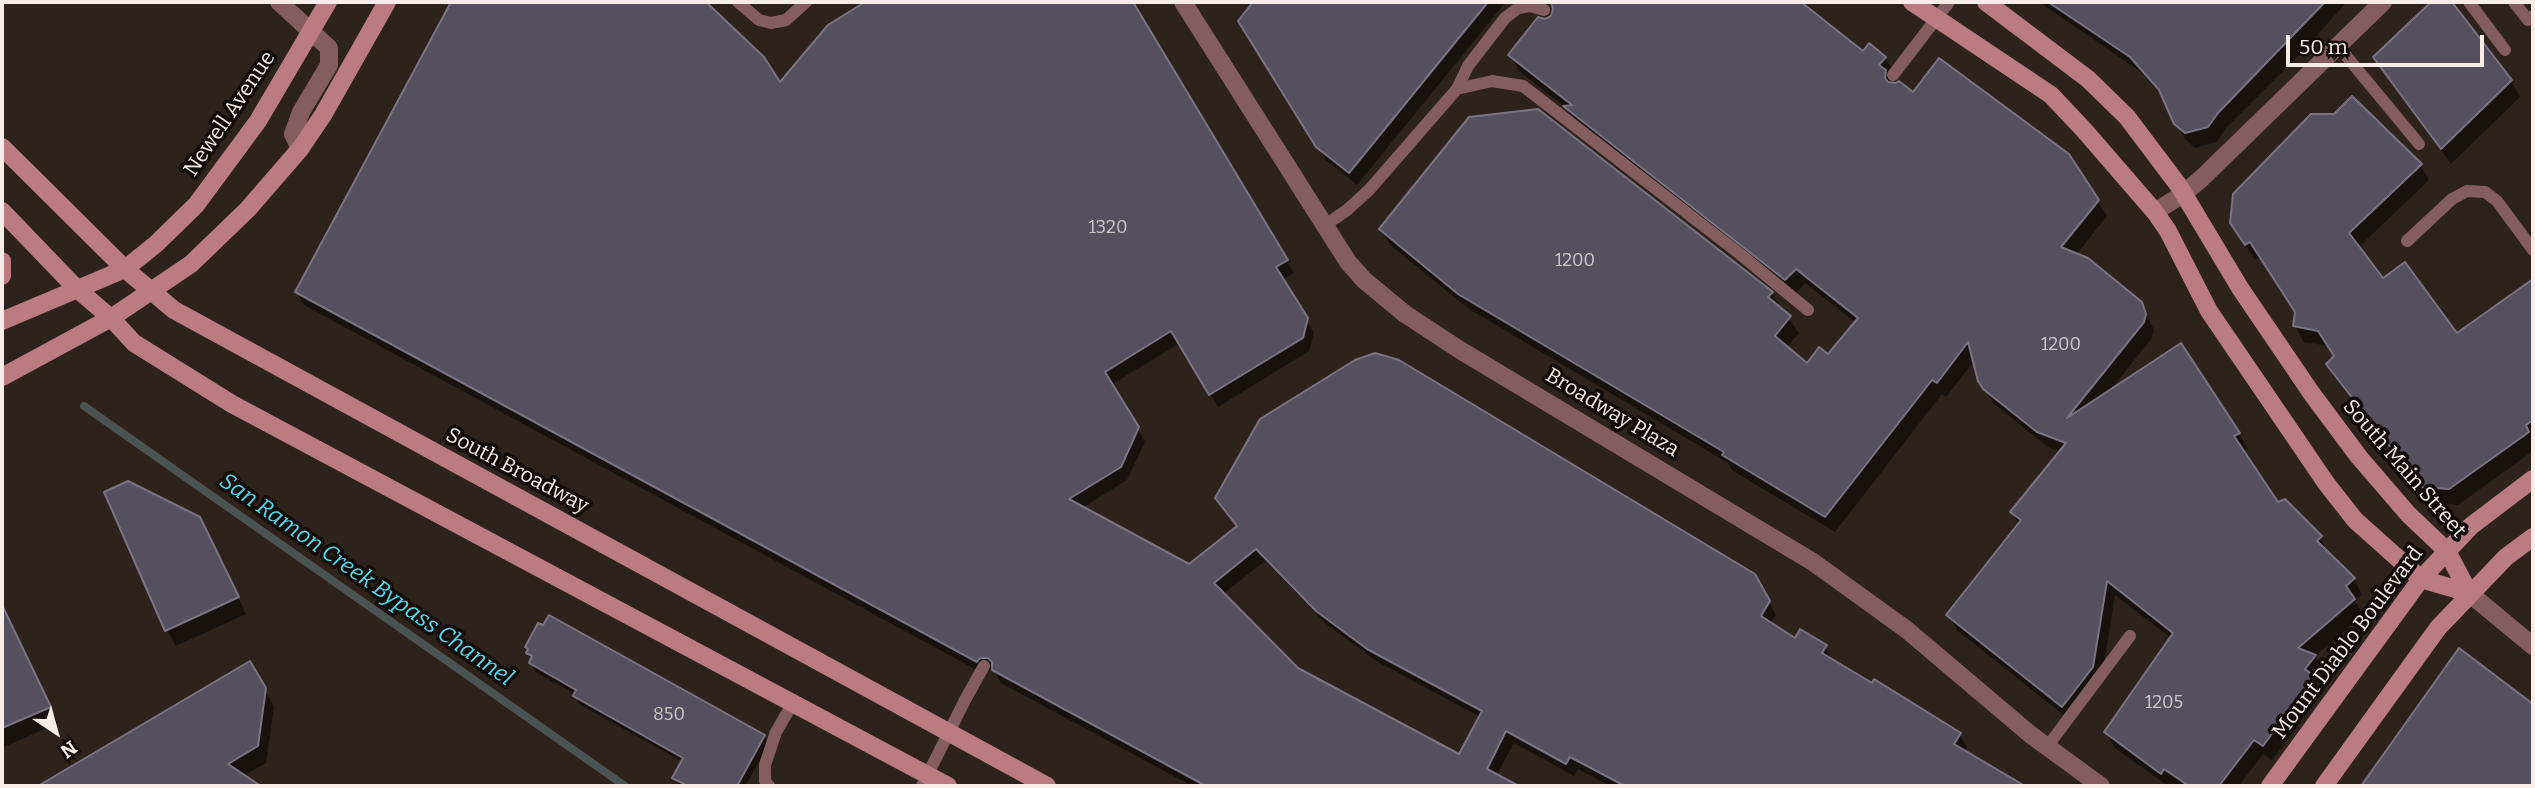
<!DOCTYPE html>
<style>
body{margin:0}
#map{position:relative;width:2535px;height:788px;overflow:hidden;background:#2e221d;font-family:Bitter,serif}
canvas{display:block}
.frame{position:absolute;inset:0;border:4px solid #f6ede9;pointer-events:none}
.north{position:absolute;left:21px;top:697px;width:70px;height:70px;-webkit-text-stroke:5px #120d0a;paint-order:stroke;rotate:144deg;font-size:19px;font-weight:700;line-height:28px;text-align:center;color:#f6ede9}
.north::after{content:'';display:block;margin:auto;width:24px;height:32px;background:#f6ede9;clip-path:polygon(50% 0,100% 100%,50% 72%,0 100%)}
.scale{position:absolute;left:2286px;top:35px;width:198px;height:32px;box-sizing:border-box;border:4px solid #f6ede9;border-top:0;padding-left:9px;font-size:21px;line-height:24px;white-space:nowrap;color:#f6ede9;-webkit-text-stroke:5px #120d0a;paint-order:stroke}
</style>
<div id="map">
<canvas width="2535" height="788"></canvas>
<div class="frame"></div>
<div class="north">N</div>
<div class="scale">50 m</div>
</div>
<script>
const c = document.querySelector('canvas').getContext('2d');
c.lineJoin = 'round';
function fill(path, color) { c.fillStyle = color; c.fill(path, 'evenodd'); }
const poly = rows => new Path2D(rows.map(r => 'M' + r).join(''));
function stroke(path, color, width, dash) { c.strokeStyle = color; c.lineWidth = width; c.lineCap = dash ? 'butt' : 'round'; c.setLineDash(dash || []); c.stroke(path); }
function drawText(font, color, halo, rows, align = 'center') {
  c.font = font + ' Bitter,serif'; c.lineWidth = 7; c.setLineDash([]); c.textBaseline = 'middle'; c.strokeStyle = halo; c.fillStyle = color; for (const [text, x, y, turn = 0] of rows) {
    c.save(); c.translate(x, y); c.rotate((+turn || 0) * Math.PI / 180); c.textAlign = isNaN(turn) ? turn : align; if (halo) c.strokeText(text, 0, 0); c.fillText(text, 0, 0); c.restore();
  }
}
fill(poly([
 [453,2,703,2,763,58,779,85,829,26,869,2,1131,2,1294,273,1282,280,1314,333,1309,351,1218,407,1180,343,1111,385,1145,442,1127,480,1082,508,1189,566,1237,527,1217,498,1754,576,1776,615,1770,624,1796,640,1825,646,1832,661,1959,734,1967,747,1964,752,2021,786,1610,786,1578,769,1574,776,1514,743,1496,776,1515,786,1192,786,1001,683,994,671,988,671,984,674,304,305,297,292],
 [1265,561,1325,623,1376,661,1480,717,1459,756,1297,669,1223,594],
 [1247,2,1504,2,1505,3,1357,185,1326,160,1248,34,1252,6],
 [1553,2,1799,2,1863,53,1885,58,1894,73,1889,79,1892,85,1913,94,2098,201,2107,216,2076,255,2141,303,2154,330,2152,338,2109,392,2239,433,2248,449,2243,451,2278,505,2320,537,2328,554,2354,579,2362,594,2355,601,2363,615,2315,656,2323,671,2316,682,2322,693,2272,760,2263,754,2239,786,2178,786,2173,783,2171,786,2168,786,2115,748,2106,732,2171,638,2115,595,2101,683,2071,721,1957,630,1948,615,2019,525,2012,512,2061,452,2048,447,1994,404,1980,380,1975,360,1946,397,1942,394,1835,532,1733,471,1728,463,1469,309,1390,245,1381,229,1538,111,1772,294,1799,333,1786,348,1807,365,1829,357,1856,323,1805,283,1795,294,1574,122,1566,108,1519,71,1511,55,1552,17,1554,8],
 [2039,2,2344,2,2345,4,2306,48,2226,128,2217,142,2195,148,2185,139,2165,100,2141,72],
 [2434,2,2450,2,2511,81,2520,97,2451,164,2376,58],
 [2420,165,2429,180,2358,248,2383,280,2456,336,2533,281,2533,451,2458,505,2432,502,2337,380,2328,364,2336,357,2329,346,2304,342,2295,326,2297,313,2260,257,2255,260,2241,239],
 [208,535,246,614,176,646,167,630],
 [2,606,58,723,2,748],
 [2459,651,2533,706,2533,786,2363,786],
 [528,653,764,736,769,744,745,786,680,786,674,778,683,762,579,704,575,694,535,672],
 [249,663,274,706,266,763,243,776,258,786,41,786]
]), '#0007');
stroke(poly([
 [84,406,625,786]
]), '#4b5252', 8);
const building = poly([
 [451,2,706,2,764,57,780,82,828,25,865,2,1133,2,1288,260,1276,267,1308,318,1303,338,1209,395,1171,331,1105,372,1139,427,1121,467,1069,499,1189,564,1237,526,1215,498,1260,419,1355,360,1375,353,1399,360,1755,574,1770,601,1761,616,1795,638,1800,629,1827,645,1822,653,1872,683,1874,679,1961,733,1954,744,2025,786,1625,786,1570,757,1566,764,1506,731,1487,769,1519,786,1206,786,992,670,992,662,988,658,980,658,977,662,295,292,451,2],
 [1256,549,1316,611,1367,649,1482,711,1459,754,1298,668,1214,583,1256,549],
 [1253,2,1488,2,1349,173,1316,147,1238,21,1253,2],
 [1551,2,1801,2,1863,51,1869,43,1886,57,1879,65,1886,70,1885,78,1888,82,1896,83,1899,81,1913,92,1939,58,2069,154,2099,200,2061,247,2088,258,2142,302,2146,314,2144,322,2067,418,2181,343,2240,433,2234,436,2278,502,2285,499,2322,536,2317,541,2355,578,2346,586,2355,599,2298,648,2316,655,2305,669,2314,676,2263,746,2254,740,2219,786,2189,786,2164,769,2161,774,2104,732,2173,633,2107,581,2093,667,2062,707,1946,615,2021,520,2010,512,2066,443,2037,432,1983,389,1978,381,1968,342,1937,383,1932,380,1825,517,1722,455,1724,452,1458,294,1379,229,1469,117,1538,109,1773,292,1768,297,1791,316,1775,336,1807,363,1819,347,1828,354,1858,318,1796,269,1785,280,1563,106,1572,105,1508,55,1538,17,1545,19,1551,16,1553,9,1551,2],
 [2048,2,2325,2,2218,113,2208,127,2185,133,2174,124,2159,90,2130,57,2048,2],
 [2431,2,2452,2,2512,80,2441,149,2373,57,2431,2],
 [2352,96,2422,164,2349,233,2383,278,2405,262,2457,333,2533,279,2533,420,2526,425,2529,432,2449,489,2421,487,2326,364,2334,356,2318,331,2293,326,2295,312,2250,242,2245,245,2230,223,2233,194,2311,114,2334,114,2352,96],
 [128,481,200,517,239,597,165,631,104,492,128,481],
 [2,605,51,707,2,728,2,605],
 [549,615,765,735,737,786,688,786,672,778,683,758,573,696,576,690,529,663,532,656,526,653,528,649,525,647,538,623,543,625,549,615],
 [2459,648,2533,704,2533,786,2361,786,2459,648],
 [250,661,266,688,258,746,228,764,261,786,38,786,250,661]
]);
fill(building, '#54505d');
stroke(building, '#797482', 2);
stroke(poly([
 [738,2,759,20,771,23,786,20,806,2],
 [2469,2,2505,50],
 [2514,2,2528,20,2533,16],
 [2338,46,2419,144],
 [1893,75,1949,2],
 [1457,89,1492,81,1523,86,1740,254,1808,310],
 [1324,226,1347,210,1369,190,1457,89,1468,66,1505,18,1518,8,1530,6,1544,10],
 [2407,241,2452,199,2467,191,2485,192,2497,201,2533,250],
 [2047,747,2130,636],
 [769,786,765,781,765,765,776,732,793,703],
 [922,786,965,700,984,666]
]), '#845d60', 12);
stroke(poly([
 [279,2,329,48,329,65,301,112,293,134,300,149],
 [1183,2,1348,262,1364,280,1405,314,1460,350,1813,562,1907,630,2031,735,2101,786],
 [2155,212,2183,194,2202,178,2383,2],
 [2469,593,2533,646]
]), '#845d60', 18);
stroke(poly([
 [1912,2,2051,95,2084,130,2155,212,2168,231,2209,311,2326,483,2355,520,2421,579,2469,593],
 [1986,2,2088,79,2127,117,2179,186,2240,288,2312,394,2359,457,2408,514,2447,551,2469,593],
 [2,147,125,269,174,310,1047,786],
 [2,211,77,289,111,318,134,343,232,404,948,786],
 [2,261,2,276],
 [2,321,125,269,156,244,196,205,258,121,328,2],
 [2,377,111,318,191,264,248,209,300,149,323,115,387,2],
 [2270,786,2421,579,2471,526,2533,479],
 [2324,786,2438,628,2506,557,2533,537]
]), '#ba7c81', 18);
drawText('18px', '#cec6c6', null, [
 ["1320",1108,228],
 ["1200",1575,261],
 ["1200",2061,345],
 ["1205",2164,703],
 ["850",669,715]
]);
drawText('21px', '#f6ede9', '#120d0a', [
 ["Newell Avenue",230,114,-56],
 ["Broadway Plaza",1612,413,31],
 ["South Main Street",2404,469,49],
 ["South Broadway",517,471,28],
 ["Mount Diablo Boulevard",2348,643,-53]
]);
drawText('italic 23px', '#54d8eb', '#120d0a', [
 ["San Ramon Creek Bypass Channel",366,580,35]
]);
</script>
